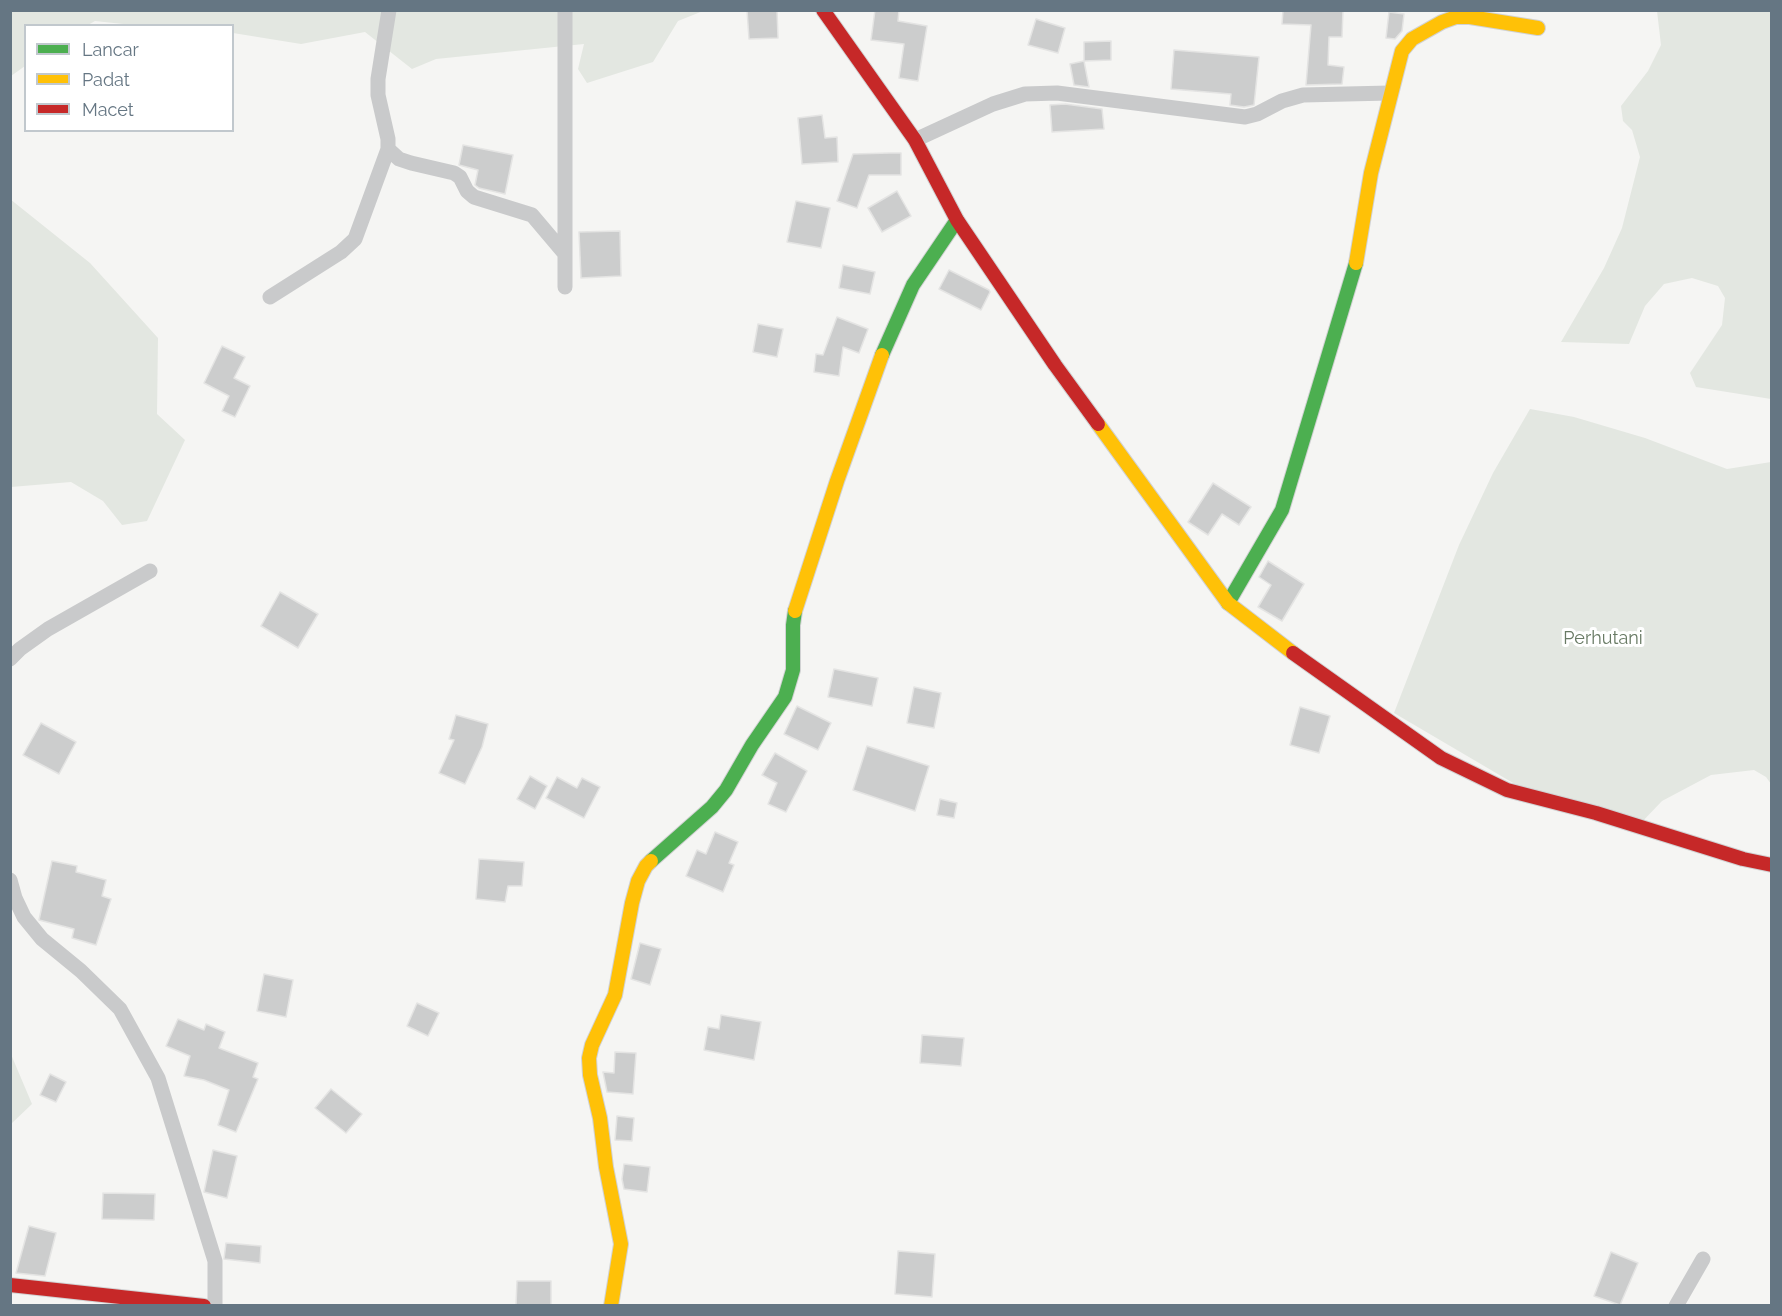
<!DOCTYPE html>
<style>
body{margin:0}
#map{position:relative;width:1782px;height:1316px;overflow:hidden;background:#f5f5f3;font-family:Raleway,sans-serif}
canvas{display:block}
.frame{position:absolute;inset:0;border:12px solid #657683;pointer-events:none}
.legend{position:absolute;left:24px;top:24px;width:210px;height:108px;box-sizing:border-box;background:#fff;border:2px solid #c1c8cd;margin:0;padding:8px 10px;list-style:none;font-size:18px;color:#657683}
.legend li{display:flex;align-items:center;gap:12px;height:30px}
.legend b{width:30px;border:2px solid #c1c8cd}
</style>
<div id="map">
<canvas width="1782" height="1316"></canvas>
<div class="frame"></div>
<ul class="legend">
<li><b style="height:8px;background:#4caf50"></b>Lancar</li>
<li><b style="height:8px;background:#ffc107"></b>Padat</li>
<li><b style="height:8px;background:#c62828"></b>Macet</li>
</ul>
</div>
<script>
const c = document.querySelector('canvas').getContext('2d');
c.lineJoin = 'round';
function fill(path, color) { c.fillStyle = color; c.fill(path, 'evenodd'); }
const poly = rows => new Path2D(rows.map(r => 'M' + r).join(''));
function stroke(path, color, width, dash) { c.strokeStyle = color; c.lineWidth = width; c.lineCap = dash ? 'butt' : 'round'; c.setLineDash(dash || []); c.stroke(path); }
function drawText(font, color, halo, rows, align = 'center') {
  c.font = font + ' Raleway,sans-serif'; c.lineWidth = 6; c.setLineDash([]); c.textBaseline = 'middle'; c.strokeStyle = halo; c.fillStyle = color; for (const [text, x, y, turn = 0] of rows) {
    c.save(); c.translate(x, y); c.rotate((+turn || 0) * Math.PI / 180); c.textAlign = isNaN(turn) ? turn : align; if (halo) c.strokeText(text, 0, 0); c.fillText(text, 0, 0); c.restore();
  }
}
fill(poly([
 [11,11,703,11,678,21,653,62,587,83,578,69,584,44,436,59,412,69,365,32,301,44,233,33,232,26,142,26,95,21,88,25,26,26,25,66,11,76],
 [1657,11,1771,11,1771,399,1696,387,1690,373,1722,325,1725,298,1718,286,1692,278,1664,284,1645,306,1629,344,1561,342,1604,268,1622,228,1640,157,1632,130,1623,121,1621,106,1648,71,1661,45],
 [10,199,90,263,158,338,157,414,185,440,147,521,122,525,103,501,71,482,11,487],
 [1530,409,1574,417,1645,438,1727,469,1771,462,1771,784,1766,777,1754,770,1711,775,1662,801,1640,824,1525,790,1394,713,1459,545,1493,473],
 [10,1052,32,1104,11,1124,10,1124]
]), '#e3e7e1');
const building = poly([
 [747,10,777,10,778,38,749,39,747,10],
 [875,10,899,10,898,21,927,26,918,81,899,78,904,44,871,40,875,10],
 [1283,10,1343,10,1342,37,1329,37,1328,65,1344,67,1342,84,1306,85,1311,25,1282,24,1283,10],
 [1389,12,1404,14,1402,31,1395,39,1386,38,1389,12],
 [1036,19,1065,28,1058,53,1028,45,1036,19],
 [1111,41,1111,60,1084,61,1084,42,1111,41],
 [1174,50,1259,57,1254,105,1244,107,1230,105,1231,94,1171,89,1174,50],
 [1084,61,1089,87,1074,85,1070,64,1084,61],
 [1065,104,1102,109,1104,129,1052,132,1050,105,1065,104],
 [822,115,825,138,837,137,838,162,802,164,798,118,822,115],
 [463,145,513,155,505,194,479,188,475,185,478,170,459,165,463,145],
 [890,153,901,153,901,175,869,175,857,208,837,201,853,154,890,153],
 [897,191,911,216,882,232,868,208,897,191],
 [796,201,830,208,821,248,787,242,796,201],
 [620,231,621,276,581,278,579,232,620,231],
 [843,265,875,272,870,294,839,288,843,265],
 [949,270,989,290,990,292,981,310,939,289,949,270],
 [837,317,868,329,859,353,843,347,839,376,814,372,816,354,823,355,837,317],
 [758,324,783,329,777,357,753,352,758,324],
 [222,346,245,357,234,378,250,386,235,417,222,411,229,396,204,383,222,346],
 [1213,483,1251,507,1239,525,1222,514,1208,535,1188,522,1213,483],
 [1268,561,1304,584,1282,621,1258,607,1271,585,1259,577,1268,561],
 [280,592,318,614,298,648,261,626,280,592],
 [834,669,878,678,872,706,828,697,834,669],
 [914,687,941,693,934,728,907,723,914,687],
 [797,706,831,723,818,750,784,734,797,706],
 [1300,707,1330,716,1319,753,1290,745,1300,707],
 [456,715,488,724,482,747,465,784,439,773,454,740,449,739,456,715],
 [41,723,76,742,59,774,23,755,41,723],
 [867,746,929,766,915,811,853,790,867,746],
 [775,753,807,771,786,812,768,804,777,783,762,775,775,753],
 [530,776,547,786,535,809,517,799,530,776],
 [557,777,577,788,582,778,600,787,584,818,546,798,557,777],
 [940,799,957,803,954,818,937,815,940,799],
 [715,832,738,842,729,863,734,865,723,892,686,876,697,850,706,854,715,832],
 [479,859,524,862,522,886,508,886,505,902,476,899,479,859],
 [52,861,77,866,76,872,106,880,102,896,111,899,96,945,72,938,74,929,39,920,52,861],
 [640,943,661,949,650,985,631,979,640,943],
 [264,974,293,980,286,1017,257,1011,264,974],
 [417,1003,439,1013,428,1036,407,1026,417,1003],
 [721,1015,761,1022,754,1060,704,1050,708,1027,719,1029,721,1015],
 [178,1019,204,1030,206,1024,225,1032,219,1048,258,1063,253,1077,258,1079,236,1132,218,1125,229,1090,204,1080,184,1076,190,1056,166,1046,178,1019],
 [922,1035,964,1038,961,1066,920,1063,922,1035],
 [615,1052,636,1053,633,1094,607,1092,603,1072,614,1073,615,1052],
 [50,1074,66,1082,56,1102,40,1095,50,1074],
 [331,1089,362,1114,346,1133,315,1108,331,1089],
 [617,1116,634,1118,632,1141,615,1140,617,1116],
 [213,1150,237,1156,227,1198,204,1192,213,1150],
 [624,1164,650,1167,647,1192,624,1189,622,1179,624,1164],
 [103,1193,155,1194,154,1220,102,1219,103,1193],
 [29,1226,56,1233,45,1276,16,1273,29,1226],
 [226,1243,261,1246,260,1263,224,1259,226,1243],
 [898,1251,935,1254,932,1297,895,1294,898,1251],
 [1611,1252,1638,1263,1620,1305,1594,1296,1611,1252],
 [517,1281,551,1281,551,1305,516,1305,517,1281]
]);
fill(building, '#cccdcd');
stroke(building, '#e4e4e3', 1.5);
const fast = poly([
 [882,355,913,285,957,220],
 [1228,603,1282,510,1356,263],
 [651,861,712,807,726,790,752,745,785,697,793,670,793,625,795,611]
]);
const slow = poly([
 [1356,263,1371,173,1402,51,1412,39,1442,22,1456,17,1470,17,1538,28],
 [1098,424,1228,603,1293,653],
 [795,611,837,481,882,355],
 [611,1306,621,1244,606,1167,600,1118,590,1075,589,1058,592,1045,615,995,632,903,638,881,646,866,651,861]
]);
const jam = poly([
 [823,10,915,140,957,220,1055,365,1098,424],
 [1293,653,1441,758,1507,790,1596,813,1743,859,1772,865],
 [10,1285,204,1306]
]);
stroke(fast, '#d1d2d3', 16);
stroke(slow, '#d1d2d3', 16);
stroke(jam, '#d1d2d3', 16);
stroke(poly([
 [915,140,993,104,1025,94,1057,93,1245,117,1257,114,1282,101,1303,95,1390,93],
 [388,149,399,159,411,163,454,173,460,177,467,191,474,197,532,215,565,254],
 [565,287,565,10],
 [270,297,341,252,355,239,388,149,388,139,378,95,378,79,389,10],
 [10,659,20,649,48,629,150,571],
 [10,880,15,898,24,917,42,939,81,971,120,1009,158,1078,215,1261,215,1306],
 [1676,1306,1703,1259]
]), '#c9cacb', 15);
stroke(fast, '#4caf50', 14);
stroke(slow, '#ffc107', 14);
stroke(jam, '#c62828', 14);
drawText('18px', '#687a64', '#fff', [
 ["Perhutani",1603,639]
]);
</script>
